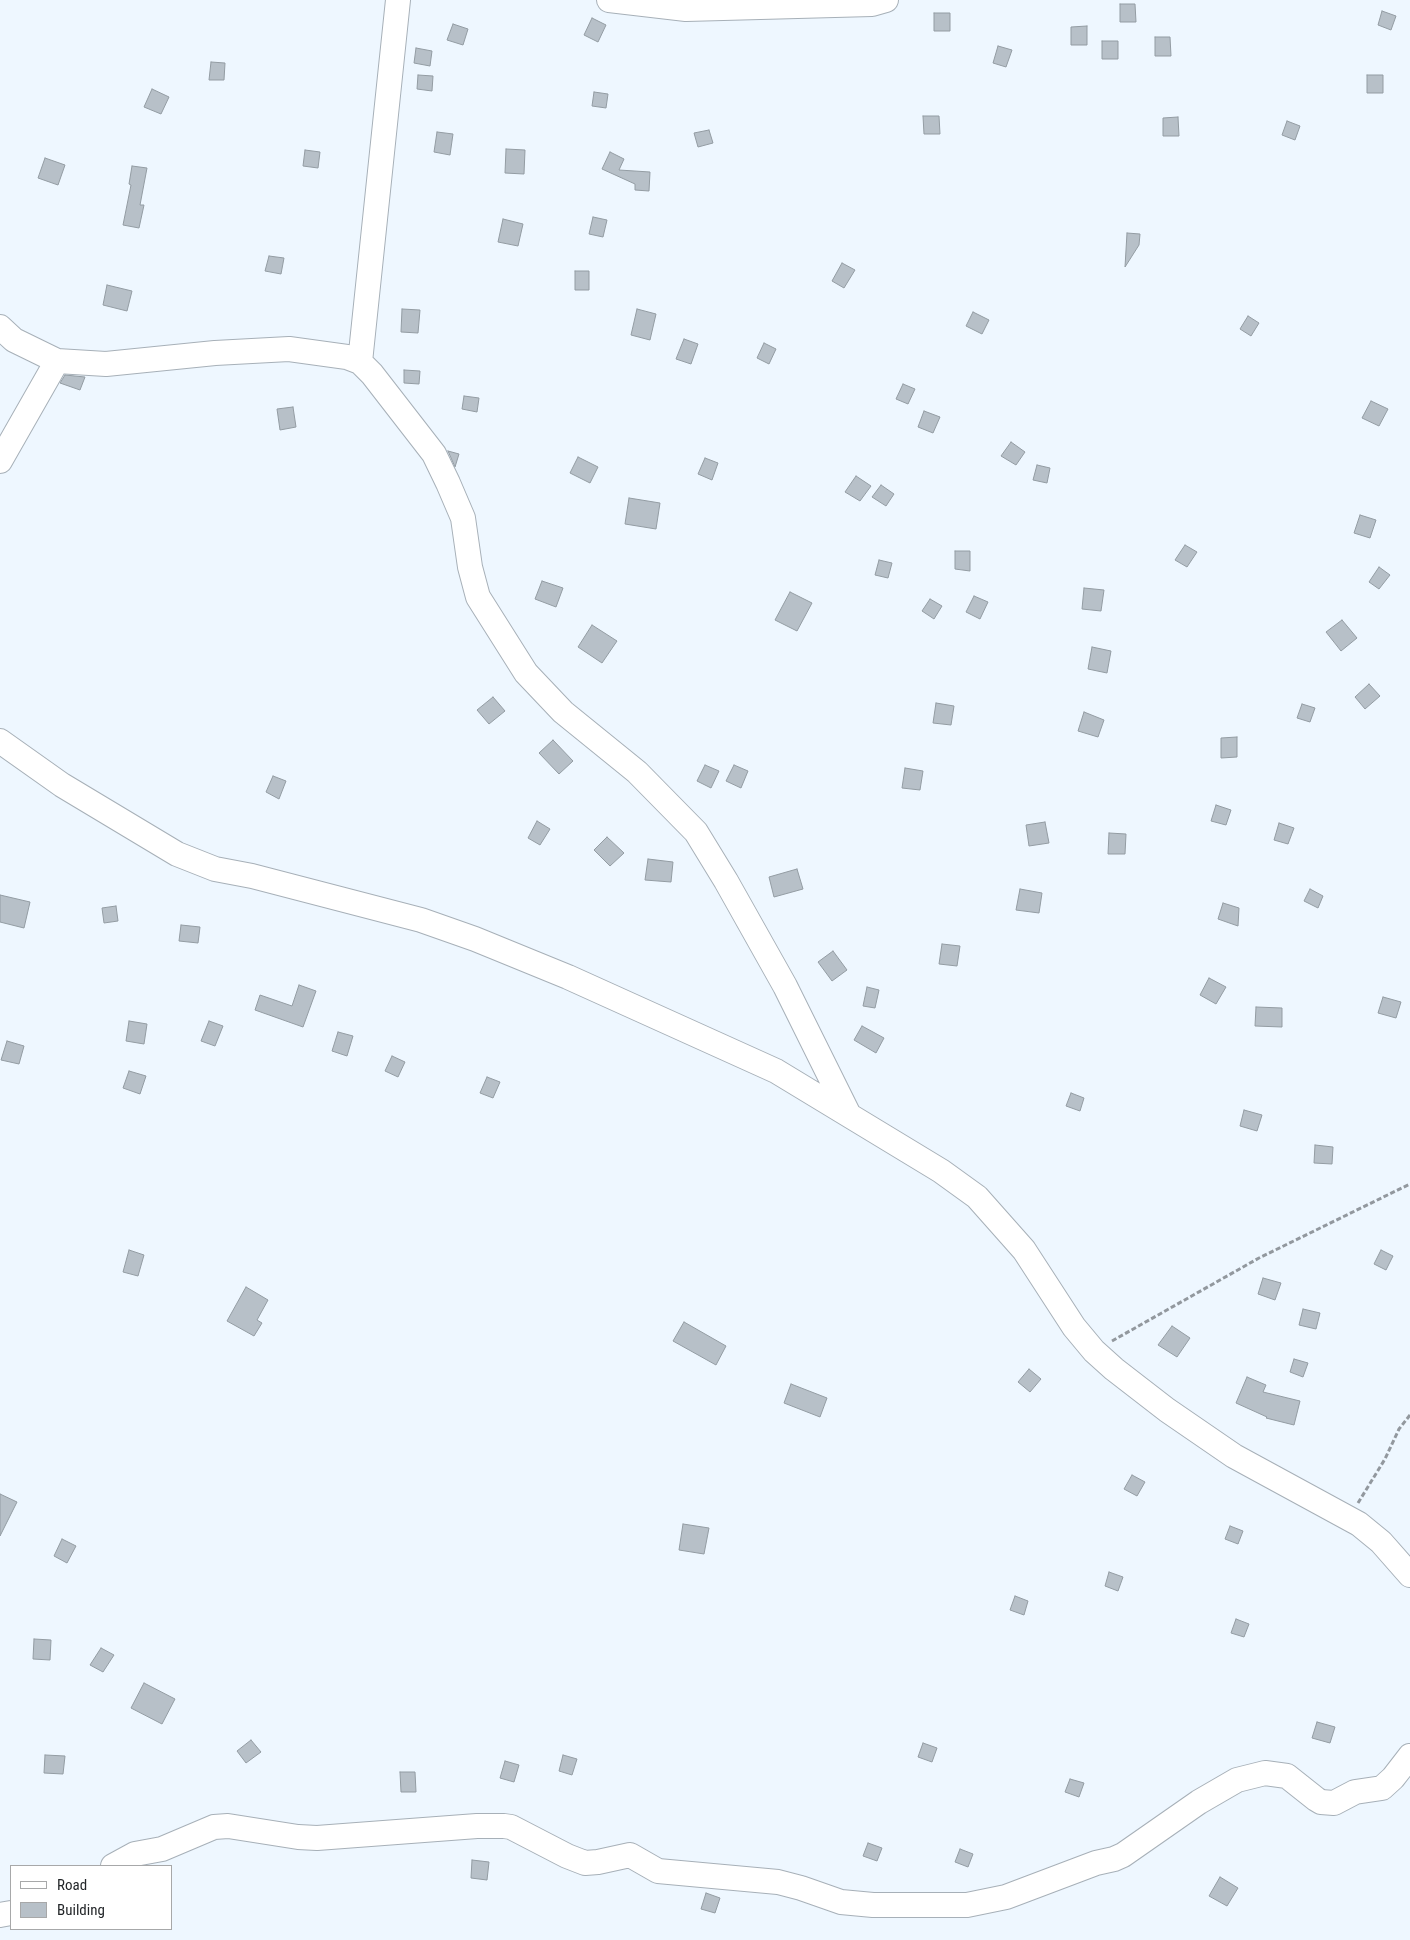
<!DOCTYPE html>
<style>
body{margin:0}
#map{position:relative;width:1410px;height:1940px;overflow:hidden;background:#eef7ff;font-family:"Roboto Condensed",sans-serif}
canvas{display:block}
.legend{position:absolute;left:10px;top:1865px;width:162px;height:65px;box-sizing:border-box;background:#fff;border:1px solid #a7a8a9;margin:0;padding:6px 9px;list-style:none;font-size:15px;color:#232629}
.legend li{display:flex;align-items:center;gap:10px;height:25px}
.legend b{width:25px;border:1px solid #a7a8a9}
</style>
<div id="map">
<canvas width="1410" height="1940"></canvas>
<ul class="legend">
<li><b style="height:6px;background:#fff"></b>Road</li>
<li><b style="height:14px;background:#b7c0c8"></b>Building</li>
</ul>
</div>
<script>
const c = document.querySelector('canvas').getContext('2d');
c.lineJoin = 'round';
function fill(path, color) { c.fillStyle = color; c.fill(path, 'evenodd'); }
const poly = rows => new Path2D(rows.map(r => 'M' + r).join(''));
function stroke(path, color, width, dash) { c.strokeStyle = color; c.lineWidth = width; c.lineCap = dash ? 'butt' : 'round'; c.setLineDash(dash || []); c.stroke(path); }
const building = poly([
 [1120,4,1135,4,1136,22,1120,22,1120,4],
 [1382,11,1396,16,1391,30,1378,25,1382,11],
 [934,13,950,13,950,31,934,31,934,13],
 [592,18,606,25,598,42,584,35,592,18],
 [453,24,468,29,463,45,447,40,453,24],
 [1087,26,1087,45,1071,45,1071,27,1087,26],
 [1155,37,1170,37,1171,56,1155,56,1155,37],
 [1102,41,1118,41,1118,59,1102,59,1102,41],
 [998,46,1012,50,1006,67,993,63,998,46],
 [416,48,432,51,430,66,414,63,416,48],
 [211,62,225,63,224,80,209,80,211,62],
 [418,75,433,76,432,91,417,89,418,75],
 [1367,75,1383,75,1383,93,1367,93,1367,75],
 [152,89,169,97,161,114,144,107,152,89],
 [594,92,608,94,606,108,592,106,594,92],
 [923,116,939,116,940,134,924,134,923,116],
 [1178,117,1179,136,1163,136,1163,118,1178,117],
 [1287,121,1300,126,1295,140,1282,135,1287,121],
 [709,130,713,143,698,147,694,133,709,130],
 [437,132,453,134,450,155,434,152,437,132],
 [506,149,525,150,524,174,505,173,506,149],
 [305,150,320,152,318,168,303,166,305,150],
 [610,152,624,159,619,170,650,172,649,191,635,190,635,184,602,169,610,152],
 [45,158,65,165,58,185,38,178,45,158],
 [132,166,147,168,140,205,144,205,139,228,123,225,131,185,129,184,132,166],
 [593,217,607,220,603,237,589,234,593,217],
 [503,219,523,224,518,246,498,242,503,219],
 [1127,233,1140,234,1139,245,1125,267,1127,233],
 [269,256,284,258,281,274,265,271,269,256],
 [842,263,855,270,844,288,832,281,842,263],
 [575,271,589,271,589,290,575,290,575,271],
 [107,285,132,291,127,311,103,305,107,285],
 [402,309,420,310,418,333,401,332,402,309],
 [637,309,656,314,650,340,631,335,637,309],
 [973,312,989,320,982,334,966,326,973,312],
 [1248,316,1259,323,1251,336,1240,329,1248,316],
 [684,339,698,344,691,364,676,359,684,339],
 [764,343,776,349,769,364,757,358,764,343],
 [404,370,420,371,419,384,404,383,404,370],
 [65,375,85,377,80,390,60,383,65,375],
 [903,384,915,389,908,404,896,399,903,384],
 [464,396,479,398,477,412,462,409,464,396],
 [1371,401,1388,409,1379,426,1362,418,1371,401],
 [293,407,296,427,280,430,277,409,293,407],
 [924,411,940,417,933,433,918,427,924,411],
 [1011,442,1025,452,1016,465,1001,456,1011,442],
 [448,451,459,454,455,467,448,451],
 [578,457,598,467,590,483,570,473,578,457],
 [705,458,718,463,712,480,698,474,705,458],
 [1037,465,1050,468,1047,483,1033,480,1037,465],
 [856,476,871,486,860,501,845,492,856,476],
 [881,485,894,494,886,506,872,497,881,485],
 [629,498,660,503,656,529,625,524,629,498],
 [1360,515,1376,520,1370,538,1354,533,1360,515],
 [1185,545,1197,552,1187,567,1175,560,1185,545],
 [955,551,970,551,970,571,955,569,955,551],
 [879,560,892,563,888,578,875,575,879,560],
 [1379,567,1390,575,1379,589,1369,582,1379,567],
 [542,581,563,588,556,607,535,599,542,581],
 [1084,588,1104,590,1101,611,1082,609,1084,588],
 [790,592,812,603,797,631,775,620,790,592],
 [974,596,988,602,980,619,966,612,974,596],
 [930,599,942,606,934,619,922,611,930,599],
 [1342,620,1357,638,1341,651,1326,632,1342,620],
 [592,625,617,641,602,663,578,647,592,625],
 [1092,647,1111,651,1107,673,1088,669,1092,647],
 [1369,684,1380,696,1365,709,1355,697,1369,684],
 [493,697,505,711,489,724,477,710,493,697],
 [936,703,954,706,951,725,933,723,936,703],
 [1302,704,1315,708,1310,722,1297,718,1302,704],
 [1084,712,1104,720,1098,737,1078,731,1084,712],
 [1237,737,1237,757,1221,758,1221,738,1237,737],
 [553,740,573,761,559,774,539,753,553,740],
 [705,765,719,771,711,788,697,781,705,765],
 [734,765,748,771,741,788,726,781,734,765],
 [905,768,923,771,920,790,902,788,905,768],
 [273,776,286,781,279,799,266,792,273,776],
 [1216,805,1231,810,1226,825,1211,821,1216,805],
 [537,821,550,829,540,845,528,838,537,821],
 [1045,822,1049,843,1029,846,1026,825,1045,822],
 [1279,823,1294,828,1288,844,1274,840,1279,823],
 [1109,833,1126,834,1125,854,1108,854,1109,833],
 [607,837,624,853,610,866,594,850,607,837],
 [648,859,673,862,671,882,645,880,648,859],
 [797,869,803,889,774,897,769,877,797,869],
 [1020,889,1042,893,1039,913,1016,910,1020,889],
 [1310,889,1323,896,1318,908,1304,901,1310,889],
 [0,895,30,902,24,928,0,922,0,895],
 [1223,903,1239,908,1238,926,1218,919,1223,903],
 [116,906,118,921,104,923,102,908,116,906],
 [181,925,200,927,198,943,179,941,181,925],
 [942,944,960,946,957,966,939,964,942,944],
 [833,951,847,970,832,981,818,962,833,951],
 [1209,978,1226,987,1216,1004,1200,995,1209,978],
 [299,985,316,991,303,1027,255,1010,260,995,292,1006,299,985],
 [867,987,879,990,875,1008,863,1006,867,987],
 [1383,997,1401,1002,1396,1018,1378,1013,1383,997],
 [1256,1007,1282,1008,1282,1027,1255,1026,1256,1007],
 [129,1021,147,1024,144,1044,126,1041,129,1021],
 [209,1021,223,1026,215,1046,201,1041,209,1021],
 [862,1026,884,1038,876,1053,854,1040,862,1026],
 [338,1032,353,1036,347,1056,332,1051,338,1032],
 [7,1041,24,1046,19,1064,1,1060,7,1041],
 [392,1056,405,1062,398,1077,385,1071,392,1056],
 [129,1071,146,1076,140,1094,123,1088,129,1071],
 [487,1077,500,1082,493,1098,480,1093,487,1077],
 [1071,1093,1084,1098,1080,1111,1066,1106,1071,1093],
 [1244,1110,1262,1115,1257,1131,1240,1126,1244,1110],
 [1315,1145,1333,1147,1332,1164,1314,1163,1315,1145],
 [129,1250,144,1255,138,1276,123,1272,129,1250],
 [1381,1250,1393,1256,1386,1270,1374,1264,1381,1250],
 [1263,1278,1281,1283,1275,1300,1258,1294,1263,1278],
 [246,1287,268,1300,257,1320,262,1323,254,1336,227,1321,246,1287],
 [1303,1309,1320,1313,1316,1329,1299,1325,1303,1309],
 [684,1322,726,1346,716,1365,673,1341,684,1322],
 [1172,1326,1190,1338,1177,1357,1158,1345,1172,1326],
 [1294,1359,1308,1363,1303,1377,1290,1372,1294,1359],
 [1029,1369,1041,1379,1030,1392,1018,1382,1029,1369],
 [1247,1377,1266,1385,1263,1392,1300,1401,1294,1425,1266,1418,1267,1417,1236,1403,1247,1377],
 [791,1384,827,1398,820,1417,784,1403,791,1384],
 [1132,1475,1145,1482,1137,1496,1124,1489,1132,1475],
 [0,1494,17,1502,0,1536,0,1494],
 [683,1524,709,1528,704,1554,679,1550,683,1524],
 [1230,1526,1243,1531,1238,1544,1225,1539,1230,1526],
 [62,1539,76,1546,67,1563,54,1556,62,1539],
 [1109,1572,1123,1577,1118,1591,1105,1586,1109,1572],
 [1015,1596,1028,1601,1024,1615,1010,1610,1015,1596],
 [1236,1619,1249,1624,1244,1637,1231,1633,1236,1619],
 [34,1639,51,1640,50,1660,33,1659,34,1639],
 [101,1648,114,1655,103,1672,90,1665,101,1648],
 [144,1683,175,1699,162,1724,131,1708,144,1683],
 [1317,1722,1335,1727,1330,1743,1312,1738,1317,1722],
 [251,1740,261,1752,246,1763,237,1751,251,1740],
 [923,1743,937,1748,932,1762,918,1757,923,1743],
 [45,1755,65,1756,63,1774,44,1773,45,1755],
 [563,1755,577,1759,572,1775,559,1771,563,1755],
 [505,1761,519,1765,514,1782,500,1778,505,1761],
 [400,1772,415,1772,416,1792,401,1792,400,1772],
 [1070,1779,1084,1783,1079,1797,1065,1792,1070,1779],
 [868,1843,882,1848,877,1861,863,1856,868,1843],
 [960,1849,973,1854,968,1867,955,1862,960,1849],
 [472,1860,489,1862,487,1880,471,1878,472,1860],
 [1220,1877,1238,1888,1227,1906,1209,1896,1220,1877],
 [706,1893,720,1898,715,1913,701,1909,706,1893]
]);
fill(building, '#b7c0c8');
stroke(building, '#939ca3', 1);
const minor = poly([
 [609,0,686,9,872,4,886,0],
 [0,327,14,340,57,361,106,364,215,353,289,349,347,357,360,362,372,374,434,454,448,483,463,518,470,567,478,597,526,673,563,712,637,772,696,832,726,881,785,986,849,1115],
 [360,362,398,0],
 [0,461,57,361],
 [0,741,62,785,177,854,215,869,252,876,421,920,475,939,568,977,776,1071,941,1171,977,1197,1024,1250,1074,1327,1094,1351,1114,1369,1167,1410,1234,1456,1359,1524,1381,1542,1410,1575],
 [113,1866,135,1854,162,1849,214,1827,228,1826,298,1837,317,1838,477,1826,504,1826,511,1827,567,1856,585,1863,598,1862,630,1855,658,1871,778,1882,801,1888,841,1902,873,1905,967,1905,1006,1897,1096,1863,1114,1859,1123,1855,1199,1802,1237,1780,1265,1773,1287,1776,1316,1799,1321,1802,1334,1803,1355,1792,1382,1788,1393,1778,1410,1756],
 [0,1915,11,1913]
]);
stroke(minor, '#a7b0b8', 26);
stroke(poly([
 [1112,1341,1259,1258,1410,1184],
 [1358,1503,1385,1459,1399,1429,1410,1415]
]), '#92989e', 3, [5, 2.5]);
stroke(minor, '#fff', 24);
</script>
